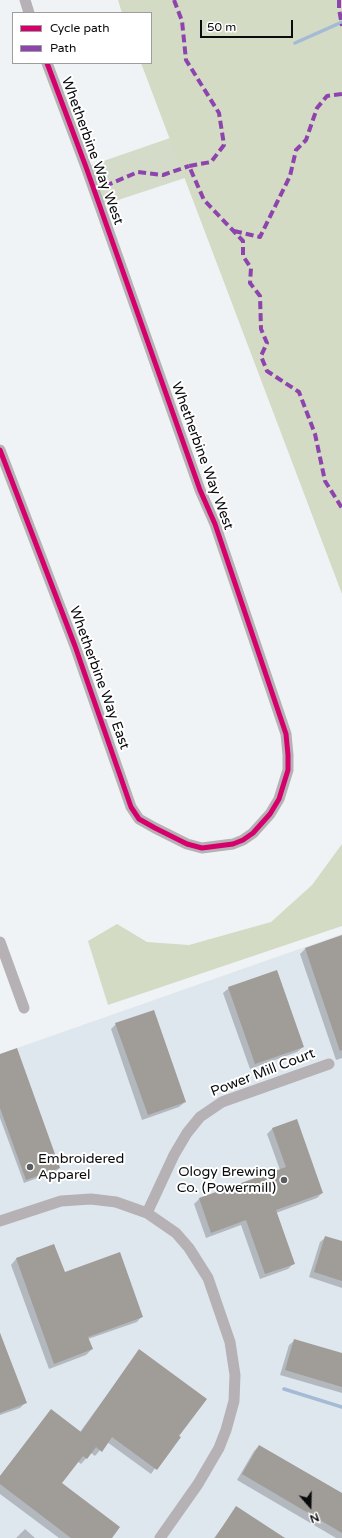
<!DOCTYPE html>
<style>
body{margin:0}
#map{position:relative;width:342px;height:1538px;overflow:hidden;background:#f0f3f6;font-family:"Varela Round",sans-serif}
canvas{display:block}
.legend{position:absolute;left:12px;top:12px;width:140px;height:52px;box-sizing:border-box;background:#fff;border:1px solid #9d9d9e;margin:0;padding:5px 7px;list-style:none;font-size:12px;color:#0a0b0d}
.legend li{display:flex;align-items:center;gap:8px;height:20px}
.legend b{width:20px;border:1px solid #9d9d9e}
.north{position:absolute;left:290px;top:1486px;width:40px;height:40px;-webkit-text-stroke:3px #fff;paint-order:stroke;rotate:160deg;font-size:11px;font-weight:700;line-height:16px;text-align:center;color:#0a0b0d}
.north::after{content:'';display:block;margin:auto;width:14px;height:18px;background:#0a0b0d;clip-path:polygon(50% 0,100% 100%,50% 72%,0 100%)}
.scale{position:absolute;left:200px;top:20px;width:93px;height:18px;box-sizing:border-box;border:2px solid #0a0b0d;border-top:0;padding-left:5px;font-size:12px;line-height:14px;white-space:nowrap;color:#0a0b0d;-webkit-text-stroke:3px #fff;paint-order:stroke}
</style>
<div id="map">
<canvas width="342" height="1538"></canvas>
<ul class="legend">
<li><b style="height:5px;background:#d6006c"></b>Cycle path</li>
<li><b style="height:5px;background:#8e44ad"></b>Path</li>
</ul>
<div class="north">N</div>
<div class="scale">50 m</div>
</div>
<script>
const c = document.querySelector('canvas').getContext('2d');
c.lineJoin = 'round';
function fill(path, color) { c.fillStyle = color; c.fill(path, 'evenodd'); }
const poly = rows => new Path2D(rows.map(r => 'M' + r).join(''));
function stroke(path, color, width, dash) { c.strokeStyle = color; c.lineWidth = width; c.lineCap = dash ? 'butt' : 'round'; c.setLineDash(dash || []); c.stroke(path); }
function drawText(font, color, halo, rows, align = 'center') {
  c.font = font + ' "Varela Round",sans-serif'; c.lineWidth = 4; c.setLineDash([]); c.textBaseline = 'middle'; c.strokeStyle = halo; c.fillStyle = color; for (const [text, x, y, turn = 0] of rows) {
    c.save(); c.translate(x, y); c.rotate((+turn || 0) * Math.PI / 180); c.textAlign = isNaN(turn) ? turn : align; if (halo) c.strokeText(text, 0, 0); c.fillText(text, 0, 0); c.restore();
  }
}
fill(poly([
 [342,934,342,1538,0,1538,0,1054]
]), '#dfe7ee');
fill(poly([
 [170,138,185,178,100,206,86,167]
]), '#d4dcc9');
fill(poly([
 [118,0,342,0,342,594,141,63,151,63,151,13,122,13],
 [342,844,342,926,108,1005,88,941,117,924,147,942,189,945,271,922,312,885]
]), '#d3dbc4');
fill(poly([
 [342,936,342,1058,336,1060,300,954,305,949],
 [229,988,303,1047,297,1052,250,1069,223,993],
 [116,1024,185,1102,179,1107,142,1120,111,1029],
 [0,1056,59,1168,56,1171,24,1183,0,1118],
 [273,1128,322,1193,317,1198,276,1213,294,1263,288,1269,260,1279,241,1225,206,1238,194,1204,199,1199,280,1170,267,1134],
 [326,1237,342,1242,342,1288,309,1277,320,1242],
 [54,1245,64,1273,142,1316,137,1322,88,1339,92,1349,86,1355,49,1369,11,1265,16,1259],
 [0,1333,25,1403,20,1408,0,1415],
 [295,1340,342,1354,342,1393,280,1375,289,1345],
 [139,1351,178,1436,151,1474,107,1442,95,1456,91,1453,81,1464,77,1461,61,1483,111,1538,59,1538,0,1494,0,1476,51,1411,80,1432],
 [259,1446,342,1494,342,1538,336,1538,237,1480,254,1451],
 [237,1507,283,1538,214,1538],
 [25,1529,35,1538,16,1538]
]), '#0003');
stroke(poly([
 [295,43,342,22],
 [284,1389,342,1407]
]), '#a5bad4', 3.5);
fill(poly([
 [342,935,342,1050,340,1051,305,948],
 [277,970,304,1047,255,1064,228,987],
 [154,1010,186,1102,148,1115,115,1023],
 [17,1048,60,1168,26,1180,0,1108,0,1054],
 [297,1119,323,1193,276,1210,295,1264,265,1274,246,1220,211,1233,199,1198,286,1167,272,1128],
 [325,1236,342,1241,342,1281,314,1272],
 [54,1244,65,1272,120,1252,143,1317,88,1337,93,1349,54,1364,16,1258],
 [0,1333,27,1403,0,1413],
 [294,1339,342,1353,342,1387,285,1370],
 [139,1349,207,1399,179,1436,181,1437,157,1470,112,1437,102,1452,96,1447,87,1459,83,1456,62,1483,120,1527,112,1538,71,1538,0,1484,0,1476,51,1409,81,1432],
 [259,1445,342,1493,342,1533,242,1474],
 [236,1506,285,1538,215,1538]
]), '#a09c97');
stroke(poly([
 [25,0,29,13],
 [0,450,75,646,131,807,139,819,155,828,187,844,202,848,233,844,243,840,253,833,270,814,279,799,288,770,288,755,286,734,215,524,200,490,86,167,47,63],
 [0,942,24,1008],
 [147,1213,174,1155,187,1133,200,1117,222,1102,329,1064],
 [0,1221,61,1201,91,1199,116,1202,147,1213,176,1233,189,1248,208,1278,230,1342,235,1375,234,1401,226,1430,219,1448,198,1484,160,1538]
]), '#b6b1b5', 11);
stroke(poly([
 [174,0,182,21,186,60,219,113,224,145,211,162,189,166,204,200,243,241,243,256,251,268,250,283,260,296,261,329,267,343,261,356,267,371,299,392,315,434,325,481,342,508],
 [339,0,339,9,342,26],
 [105,186,138,172,163,175,189,166],
 [234,231,260,237,290,176,296,150,306,140,317,108,327,96,342,94]
]), '#8e44ad', 4, [8, 4]);
stroke(poly([
 [0,450,75,646,131,807,139,819,155,828,187,844,202,848,233,844,243,840,253,833,270,814,279,799,288,770,288,755,286,734,215,524,200,490,86,167,47,63]
]), '#d6006c', 5);
for (const [x, y, r, color] of [
 [30,1167,4,"#5a5c5f"],
 [284,1180,4,"#5a5c5f"]
]) { const dot = new Path2D(); dot.arc(x, y, r, 0, 2 * Math.PI); c.fillStyle = color; c.fill(dot); stroke(dot, '#fff', 1.5); }
drawText('14px', '#0a0b0d', '#fff', [
 ["Whetherbine Way West",92,151,70],
 ["Whetherbine Way West",202,456,70],
 ["Whetherbine Way East",99,678,70],
 ["Power Mill Court",263,1073,-21]
]);
drawText('14px', '#0a0b0d', '#fff', [
 ["Embroidered",38,1159],
 ["Apparel",38,1175],
 ["Ology Brewing",276,1172,"right"],
 ["Co. (Powermill)",276,1188,"right"]
], 'left');
</script>
